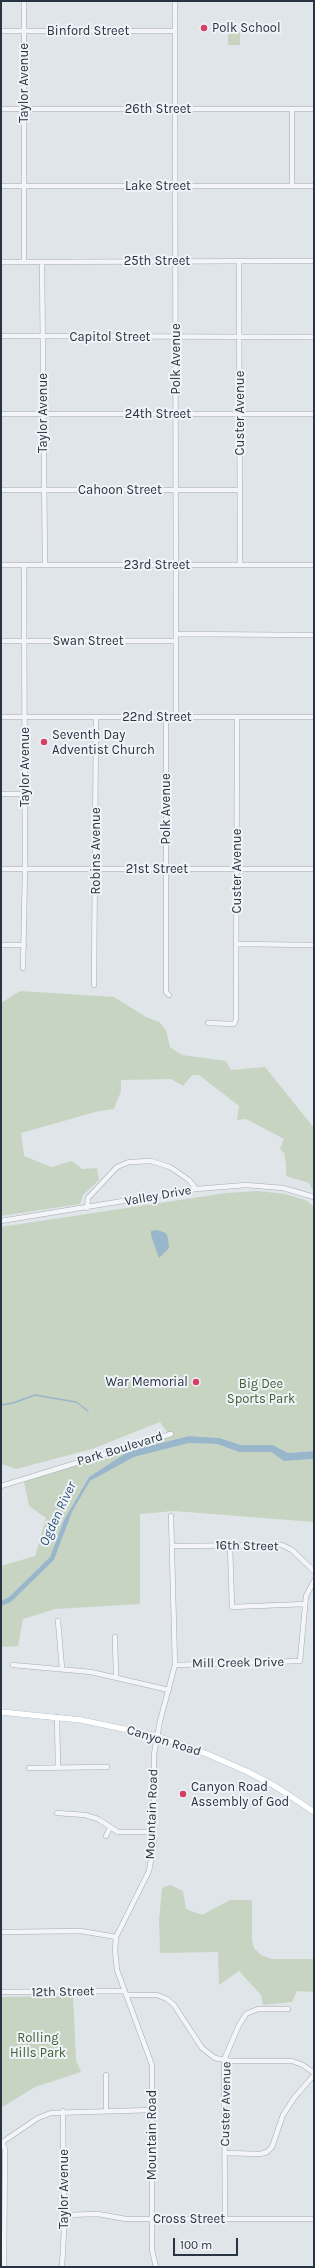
<!DOCTYPE html>
<style>
body{margin:0}
#map{position:relative;width:315px;height:2268px;overflow:hidden;background:#e0e5ea;font-family:Karla,sans-serif}
canvas{display:block}
.frame{position:absolute;inset:0;border:2px solid #283442;pointer-events:none}
.scale{position:absolute;left:173px;top:2238px;width:65px;height:18px;box-sizing:border-box;border:2px solid #283442;border-top:0;padding-left:5px;font-size:12px;line-height:14px;white-space:nowrap;color:#283442;-webkit-text-stroke:3px #f0f3f7;paint-order:stroke}
</style>
<div id="map">
<canvas width="315" height="2268"></canvas>
<div class="frame"></div>
<div class="scale">100 m</div>
</div>
<script>
const c = document.querySelector('canvas').getContext('2d');
c.lineJoin = 'round';
function fill(path, color) { c.fillStyle = color; c.fill(path, 'evenodd'); }
const poly = rows => new Path2D(rows.map(r => 'M' + r).join(''));
function stroke(path, color, width, dash) { c.strokeStyle = color; c.lineWidth = width; c.lineCap = dash ? 'butt' : 'round'; c.setLineDash(dash || []); c.stroke(path); }
function drawText(font, color, halo, rows, align = 'center') {
  c.font = font + ' Karla,sans-serif'; c.lineWidth = 4; c.setLineDash([]); c.textBaseline = 'middle'; c.strokeStyle = halo; c.fillStyle = color; for (const [text, x, y, turn = 0] of rows) {
    c.save(); c.translate(x, y); c.rotate((+turn || 0) * Math.PI / 180); c.textAlign = isNaN(turn) ? turn : align; if (halo) c.strokeText(text, 0, 0); c.fillText(text, 0, 0); c.restore();
  }
}
fill(poly([
 [228,32,240,32,240,45,228,45],
 [20,991,114,997,146,1017,159,1022,166,1030,170,1047,182,1055,226,1061,231,1070,265,1067,314,1128,314,1193,309,1183,286,1176,286,1164,284,1153,280,1149,284,1139,246,1119,237,1120,239,1106,199,1075,192,1075,183,1086,171,1079,121,1080,121,1091,114,1109,99,1111,21,1133,24,1156,51,1167,72,1161,82,1169,97,1168,99,1180,83,1195,80,1204,1,1216,1,1003],
 [258,1191,285,1194,306,1200,314,1207,314,1451,288,1453,273,1445,241,1445,220,1438,189,1436,129,1451,89,1477,64,1520,50,1557,9,1597,1,1601,1,1566,35,1556,46,1518,29,1506,24,1482,169,1435,160,1422,92,1449,16,1469,1,1464,1,1227,226,1193],
 [189,1443,217,1444,239,1452,271,1452,284,1461,314,1459,314,1522,174,1511,140,1514,140,1604,55,1609,23,1619,18,1646,1,1647,1,1606,11,1602,54,1560,72,1512,90,1481,134,1457],
 [170,1885,183,1891,186,1909,202,1915,230,1900,252,1900,252,1941,254,1948,261,1955,272,1959,314,1959,314,1992,297,1991,292,2002,263,2005,261,1995,239,1971,219,1985,218,1952,160,1953,159,1920,162,1888],
 [73,1996,76,2060,81,2072,35,2087,1,2108,1,1997]
]), '#c7d4c1');
fill(poly([
 [157,1230,166,1233,168,1238,169,1248,159,1258,151,1235,151,1231],
 [189,1436,220,1438,241,1445,273,1445,288,1453,314,1451,314,1459,284,1461,271,1452,239,1452,217,1444,189,1443,134,1457,90,1481,72,1512,54,1560,11,1602,1,1606,1,1601,9,1597,50,1557,64,1520,89,1477,129,1451]
]), '#99b6cb');
stroke(poly([
 [1,1405,13,1403,35,1395,76,1402,88,1411]
]), '#99b6cb', 1.5);
const minor = poly([
 [175,1,176,717],
 [1,31,175,31],
 [1,109,314,109],
 [1,186,314,186],
 [292,186,292,109],
 [239,261,240,565],
 [1,262,314,261],
 [24,262,24,1],
 [42,262,45,565],
 [1,336,314,337],
 [1,414,314,414],
 [1,490,240,490],
 [1,565,314,565],
 [176,634,314,635],
 [1,641,175,641],
 [1,717,314,717],
 [166,717,166,992,169,995],
 [1,794,25,794],
 [1,869,314,869],
 [236,944,314,945],
 [1,945,24,945],
 [23,968,25,869,24,565],
 [94,985,96,717],
 [208,1023,234,1024,236,1019,237,717],
 [87,1208,88,1198,117,1167,129,1162,151,1161,170,1167,189,1180,196,1189],
 [1,1221,196,1189,246,1185,283,1188,314,1197],
 [1,1486,171,1434],
 [230,1545,232,1607,305,1604],
 [172,1546,282,1545,292,1550,314,1571],
 [58,1621,62,1668],
 [115,1637,116,1677],
 [13,1665,91,1672,169,1690],
 [175,1665,300,1661,306,1596,314,1581],
 [57,1717,58,1767],
 [29,1768,107,1767],
 [57,1813,85,1815,98,1819,118,1832,154,1832],
 [106,1836,110,1828],
 [1,1932,81,1931,116,1937],
 [1,1992,125,1991],
 [127,1995,157,1995,167,1999,174,2005,202,2048,215,2058,231,2061,292,2061,303,2065,314,2073],
 [106,2075,106,2111],
 [2,2142,5,2149,4,2267],
 [1,2143,38,2118,51,2113,153,2110],
 [225,2153,260,2154,267,2152,272,2147,283,2115,294,2098,314,2075],
 [64,2215,98,2214,126,2219,314,2219],
 [225,2219,224,2060,239,2025,246,2014,258,2009,288,2009],
 [62,2267,64,2230,63,2111],
 [156,2267,152,2250,152,2065,117,1970,115,1950,116,1937,149,1871,154,1844,154,1754,160,1721,175,1665,171,1516]
]);
const major = poly([
 [1,1712,81,1720,157,1736,207,1754,246,1771,275,1786,314,1812]
]);
stroke(minor, '#a5acb4', 5.5);
stroke(major, '#9faab6', 6);
stroke(minor, '#f3f5f8', 4.5);
stroke(major, '#fff', 5.5);
for (const [x, y, r, color] of [
 [204,28,4,"#d43f64"],
 [44,742,4,"#d43f64"],
 [196,1382,4,"#d43f64"],
 [183,1794,4,"#d43f64"]
]) { const dot = new Path2D(); dot.arc(x, y, r, 0, 2 * Math.PI); c.fillStyle = color; c.fill(dot); stroke(dot, '#f0f3f7', 1.5); }
drawText('13px', '#283442', '#f0f3f7', [
 ["Polk School",212,28],
 ["Seventh Day",52,735],
 ["Adventist Church",52,750],
 ["War Memorial",188,1382,"right"],
 ["Canyon Road",191,1787],
 ["Assembly of God",191,1802]
], 'left');
drawText('13px', '#283442', '#f0f3f7', [
 ["Binford Street",88,31],
 ["Taylor Avenue",24,83,-90],
 ["26th Street",158,109],
 ["Lake Street",158,186],
 ["25th Street",157,261],
 ["Capitol Street",110,337],
 ["Polk Avenue",176,359,-90],
 ["Taylor Avenue",43,413,-90],
 ["Custer Avenue",240,413,-90],
 ["24th Street",158,414],
 ["Cahoon Street",120,490],
 ["23rd Street",157,565],
 ["Swan Street",88,641],
 ["22nd Street",157,717],
 ["Taylor Avenue",25,767,-90],
 ["Polk Avenue",166,809,-90],
 ["Robins Avenue",96,851,-90],
 ["21st Street",157,869],
 ["Custer Avenue",237,871,-90],
 ["Valley Drive",158,1196,-10],
 ["Park Boulevard",120,1449,-17],
 ["16th Street",247,1546,1],
 ["Mill Creek Drive",238,1663,-1],
 ["Canyon Road",164,1741,17],
 ["Mountain Road",152,1814,-88],
 ["12th Street",63,1992,-1],
 ["Custer Avenue",226,2104,-89],
 ["Mountain Road",152,2135,-90],
 ["Taylor Avenue",64,2189,-90],
 ["Cross Street",189,2219]
]);
drawText('13px', '#405e34', '#f0f3f7', [
 ["Big Dee",261,1384],
 ["Sports Park",261,1399],
 ["Rolling",38,2038],
 ["Hills Park",38,2053]
]);
drawText('italic 14px', '#305778', '#f0f3f7', [
 ["Ogden River",58,1514,-65]
]);
</script>
